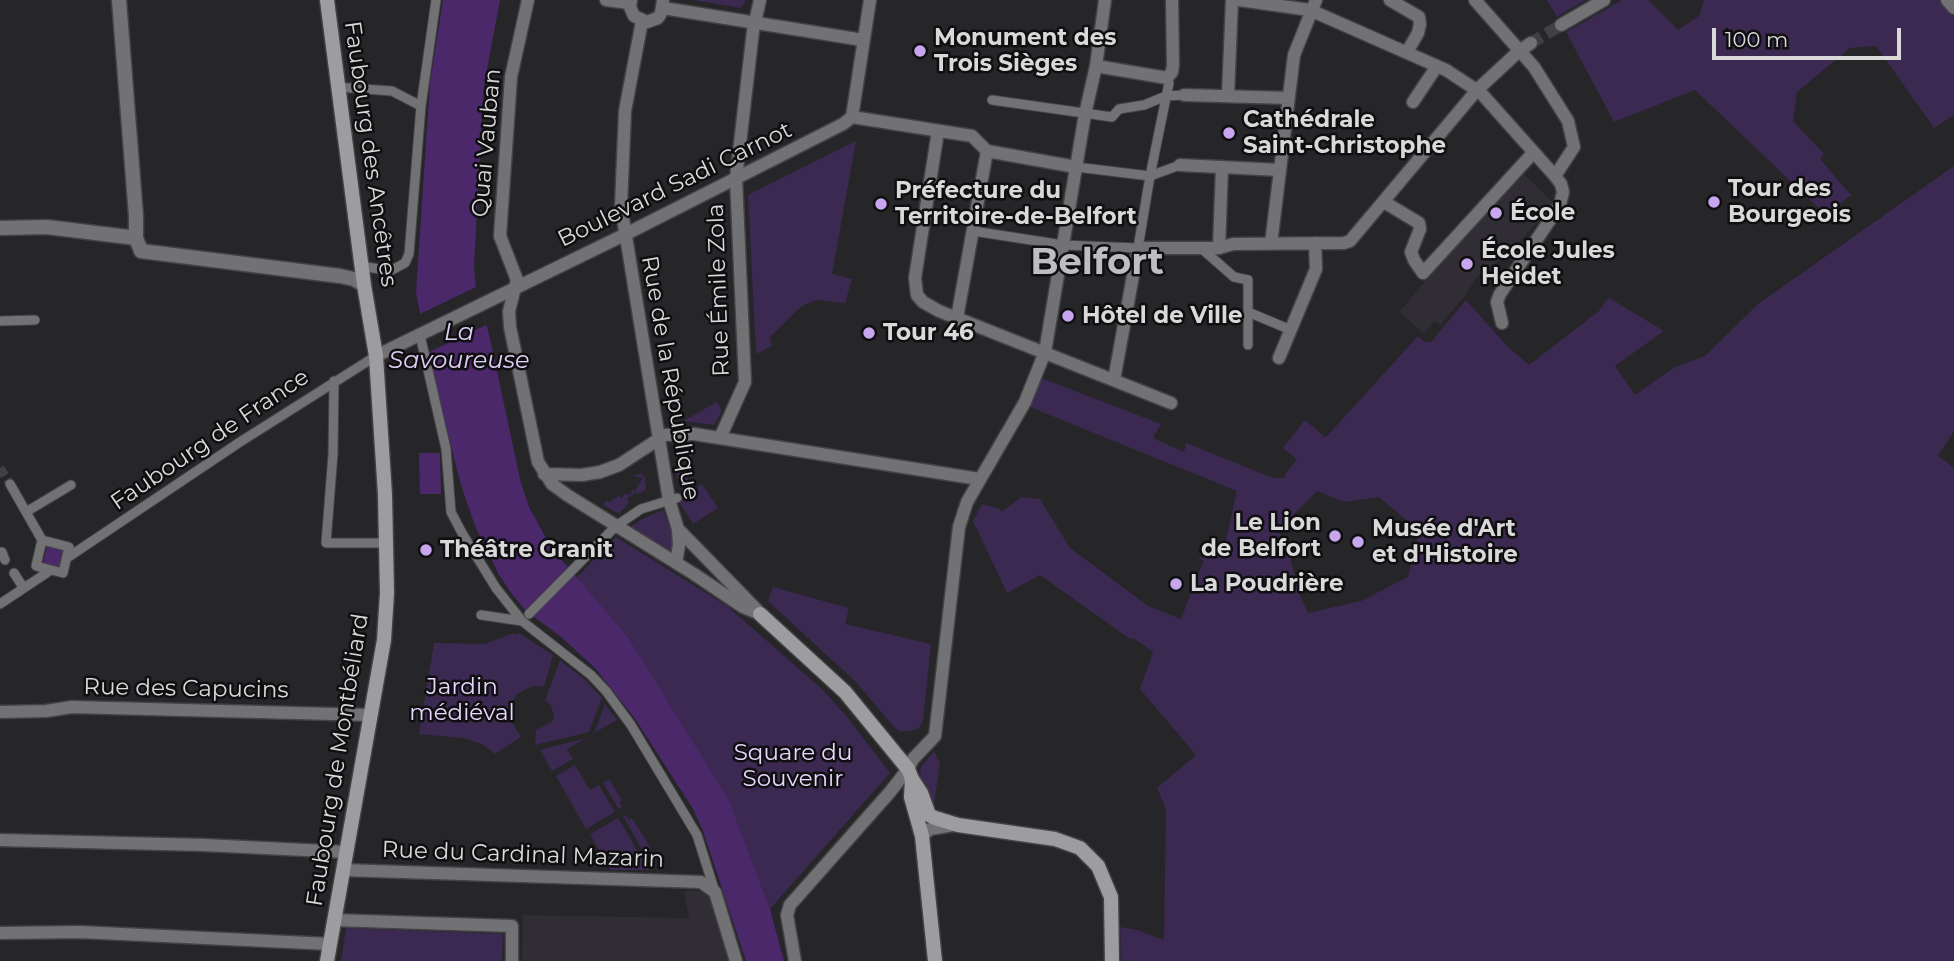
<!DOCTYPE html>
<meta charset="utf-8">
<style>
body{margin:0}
#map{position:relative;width:1954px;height:961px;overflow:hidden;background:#262528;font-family:Montserrat,sans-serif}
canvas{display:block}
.scale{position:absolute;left:1712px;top:28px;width:189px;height:32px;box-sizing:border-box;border:4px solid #d9d9da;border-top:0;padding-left:9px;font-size:21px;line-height:24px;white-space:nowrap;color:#d9d9da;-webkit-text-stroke:5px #0f0e10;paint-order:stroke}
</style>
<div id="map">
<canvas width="1954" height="961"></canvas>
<div class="scale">100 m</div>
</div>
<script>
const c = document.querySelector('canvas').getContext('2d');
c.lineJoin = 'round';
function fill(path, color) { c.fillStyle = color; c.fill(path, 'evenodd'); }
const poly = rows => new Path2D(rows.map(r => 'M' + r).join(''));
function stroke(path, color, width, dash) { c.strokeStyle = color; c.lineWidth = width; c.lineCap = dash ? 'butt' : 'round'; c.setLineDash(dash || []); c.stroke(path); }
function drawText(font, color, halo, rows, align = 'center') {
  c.font = font + ' Montserrat,sans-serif'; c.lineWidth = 5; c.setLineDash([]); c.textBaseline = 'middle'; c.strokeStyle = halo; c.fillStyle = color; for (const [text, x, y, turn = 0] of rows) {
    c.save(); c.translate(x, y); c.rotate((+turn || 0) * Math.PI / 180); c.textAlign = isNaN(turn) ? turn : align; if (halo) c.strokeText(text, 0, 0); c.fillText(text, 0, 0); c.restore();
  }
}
fill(poly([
 [1521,171,1553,203,1512,251,1477,277,1464,297,1440,325,1435,321,1424,333,1399,312],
 [684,891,700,891,708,895,730,961,522,961,523,915,689,918]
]), '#312d35');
fill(poly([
 [693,0,746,0,741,8],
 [1547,0,1585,0,1557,17],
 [1622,0,1648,0,1678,30,1699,16,1704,0,1954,0,1954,115,1934,128,1876,46,1850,48,1797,92,1793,121,1824,154,1820,159,1851,195,1826,215,1695,90,1614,122,1566,32],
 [856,141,832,274,852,279,845,303,816,300,802,306,770,337,772,346,756,354,748,195],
 [1954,166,1954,431,1938,456,1954,468,1954,961,1122,961,1120,927,1137,930,1164,940,1166,809,1157,788,1196,755,1140,689,1153,652,1133,638,1130,639,1040,575,1007,593,973,521,982,504,1000,509,1002,512,1021,497,1040,499,1070,548,1148,606,1181,619,1204,560,1189,556,1198,558,1223,553,1237,491,1030,407,1041,378,1161,424,1153,438,1184,452,1186,443,1273,478,1286,478,1284,476,1297,459,1283,448,1305,420,1325,437,1328,435,1418,336,1425,342,1431,342,1466,300,1507,346,1529,365,1599,311,1608,298,1614,301,1664,331,1615,366,1635,395,1675,367,1705,356,1758,304],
 [1317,491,1344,502,1379,497,1419,531,1408,577,1361,601,1308,613,1298,591,1288,548,1278,531],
 [717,402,722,411,714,425,683,421],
 [681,443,690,444,693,448,686,489,682,490,682,480,677,479,676,469,685,467,689,460,687,453,675,449,676,446],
 [641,473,645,478,646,490,638,494,636,492,627,499,629,502,619,514,603,505,606,501,610,502,618,496,622,498,624,494,630,495,632,490,635,491,643,478,634,476],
 [702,484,718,508,693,524,678,500],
 [663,510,674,538,672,552,630,527,644,518],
 [616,537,727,606,822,689,848,718,890,773,770,909,729,800,628,637,576,578],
 [773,587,849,608,845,624,931,644,923,720,919,728,910,731,899,731,894,727,856,682,768,601],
 [514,633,516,635,519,633,553,655,544,687,534,686,526,689,517,694,511,703,511,721,521,737,495,754,482,744,463,738,419,734,434,643,485,644],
 [560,660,585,680,602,698,589,732,535,745,536,730,552,722,554,716,551,706,545,700],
 [605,704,617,720,594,733],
 [586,738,567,749,573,759,552,771,540,750],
 [934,751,940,763,933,812,928,804,920,773,921,767],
 [575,765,590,790,599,785,615,812,586,829,556,776],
 [609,779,622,800,619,802,622,807,619,809,603,783],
 [626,815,629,820,632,818,651,848,644,853,623,816],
 [618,818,649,870,610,870,590,834],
 [346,928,503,934,502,961,341,961]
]), '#3c2951');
fill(poly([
 [443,0,500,0,484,86,474,267,476,287,490,338,520,479,529,507,552,549,628,637,729,800,770,909,784,961,746,961,703,831,693,809,636,720,595,668,561,637,525,610,512,594,499,575,475,526,461,485,427,353,416,292,430,83],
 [419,453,440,453,441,494,420,494],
 [47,546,65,550,60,568,43,563]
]), '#4a286a');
fill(poly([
 [476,287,486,325,427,353,418,315]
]), '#262528');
stroke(poly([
 [0,468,10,484]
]), '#414043', 9, [9, 4.5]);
stroke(poly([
 [1531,43,1561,25]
]), '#414043', 12, [12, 6]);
const pedestrian = poly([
 [337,87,392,91,421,106],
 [992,100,1112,117,1119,109,1144,105,1166,96,1184,95],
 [1076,167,1150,176,1180,165],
 [973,231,1063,245,1138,248,1150,176,1169,83,1167,78],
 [1201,248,1234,277,1248,280,1248,345],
 [362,266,390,271,405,263,409,254,421,106,436,0],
 [1248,312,1291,330],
 [0,321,35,320],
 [420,335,446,449,451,512,462,533,496,588,522,621,591,675,606,691,631,725,697,835,715,892],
 [334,381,333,454,326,543,386,543],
 [10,484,42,540],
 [26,512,71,485],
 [42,540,69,547,63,573,36,566,42,540],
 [2,552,5,560],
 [67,558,240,442,376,356],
 [14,573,23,587],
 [0,604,51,570],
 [529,614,616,526,641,509,677,498],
 [481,615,522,621]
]);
const minor = poly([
 [528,0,511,77,500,236,517,280,509,311,510,327,538,462,552,484,567,495,694,574,743,607,760,614],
 [606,0,630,3],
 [631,0,630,7,634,16,647,22,658,18,661,13,663,0],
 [1239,0,1310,10,1446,70,1481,93,1555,176,1561,184,1563,192,1560,205,1500,294,1497,302,1502,323],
 [1390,0,1419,17,1420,24,1418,33,1407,52],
 [1475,0,1534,67,1568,121,1574,147,1555,176],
 [1947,0,1954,8],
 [663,8,863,40],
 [642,21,625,111,621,206,669,500,678,529,679,545,676,563],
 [1561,25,1604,0],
 [1096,66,1167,78,1172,72,1173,65,1172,0],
 [1184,95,1288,98],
 [1228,95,1232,0],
 [1413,102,1437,66],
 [852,117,972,136,987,151],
 [852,117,870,0],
 [938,131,915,278,917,295,923,302,939,311,1171,403],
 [987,151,1076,167],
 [1180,165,1280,170],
 [1384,202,1419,223,1420,229,1411,252,1414,260,1423,273,1533,153],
 [1271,244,1294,55,1316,0],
 [1219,248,1222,167],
 [957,318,987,151],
 [376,356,624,235,843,124,852,117],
 [1279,358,1316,269,1315,243],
 [1114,380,1138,248,1219,248,1233,244,1344,243,1350,241,1477,90,1518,52,1531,43],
 [720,438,745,382,736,178,753,31,760,0],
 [544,474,582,475,600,472,619,465,665,435,694,434,979,479],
 [678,529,758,611],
 [0,712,46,711,72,707,371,715],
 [922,836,930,829,954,825],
 [0,840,204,845,346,852],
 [343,870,701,882,715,892,736,961],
 [334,920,512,926,512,961],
 [0,933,80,932,330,944],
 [795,961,787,915,790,905,890,792,908,769,913,759,935,736,959,527,967,502,1025,402,1045,352,1085,114,1096,66,1105,0]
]);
const tertiary = poly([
 [119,0,136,216,136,238,141,251,340,276,354,279,364,285],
 [0,228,47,227,136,238]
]);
const secondary = poly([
 [760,614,845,692,908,769,912,779,911,797,922,836,935,961],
 [912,779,921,793,929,815,935,818,958,825,1055,839,1080,848,1098,866,1111,897,1112,961],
 [327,961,384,640,387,593,385,495,376,356,364,285,327,0]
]);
stroke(pedestrian, '#434244', 11);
stroke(minor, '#434244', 15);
stroke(tertiary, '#434244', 17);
stroke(secondary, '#434244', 17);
stroke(pedestrian, '#727173', 9);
stroke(minor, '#727173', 12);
stroke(tertiary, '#727173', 14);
stroke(secondary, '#9d9c9f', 14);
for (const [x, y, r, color] of [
 [920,51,7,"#c7a6ef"],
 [1229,133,7,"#c7a6ef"],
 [1714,202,7,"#c7a6ef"],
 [881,204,7,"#c7a6ef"],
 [1496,213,7,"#c7a6ef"],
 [1467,264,7,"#c7a6ef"],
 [1068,316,7,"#c7a6ef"],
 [869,333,7,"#c7a6ef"],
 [1335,536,7,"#c7a6ef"],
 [1358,542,7,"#c7a6ef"],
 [426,550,7,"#c7a6ef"],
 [1176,584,7,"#c7a6ef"]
]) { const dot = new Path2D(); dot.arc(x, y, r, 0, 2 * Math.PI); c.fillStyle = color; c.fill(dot); stroke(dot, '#0f0e10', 2.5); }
drawText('bold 23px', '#d9d9da', '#0f0e10', [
 ["Monument des",934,38],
 ["Trois Sièges",934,64],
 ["Cathédrale",1243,120],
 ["Saint-Christophe",1243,146],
 ["Tour des",1728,189],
 ["Bourgeois",1728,215],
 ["Préfecture du",895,191],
 ["Territoire-de-Belfort",895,217],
 ["École",1510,213],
 ["École Jules",1481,251],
 ["Heidet",1481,277],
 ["Hôtel de Ville",1082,316],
 ["Tour 46",883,333],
 ["Le Lion",1321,523,"right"],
 ["de Belfort",1321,549,"right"],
 ["Musée d'Art",1372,529],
 ["et d'Histoire",1372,555],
 ["Théâtre Granit",440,550],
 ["La Poudrière",1190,584]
], 'left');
drawText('23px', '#d9d9da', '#0f0e10', [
 ["Quai Vauban",487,143,-85],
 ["Faubourg des Ancêtres",370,154,82],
 ["Boulevard Sadi Carnot",675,185,-26],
 ["Rue Émile Zola",719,290,-92],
 ["Rue de la République",670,378,80],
 ["Faubourg de France",210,440,-34],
 ["Rue des Capucins",186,689,1],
 ["Faubourg de Montbéliard",338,760,-81],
 ["Rue du Cardinal Mazarin",523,855,2]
]);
drawText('23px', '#e7d6fe', '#0f0e10', [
 ["Jardin",462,687],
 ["médiéval",462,713],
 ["Square du",793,753],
 ["Souvenir",793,779]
]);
drawText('italic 24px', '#e0cff7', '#0f0e10', [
 ["La",459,333],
 ["Savoureuse",459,361]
]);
drawText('bold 37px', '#bfbdc1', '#0f0e10', [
 ["Belfort",1097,263]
]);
</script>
